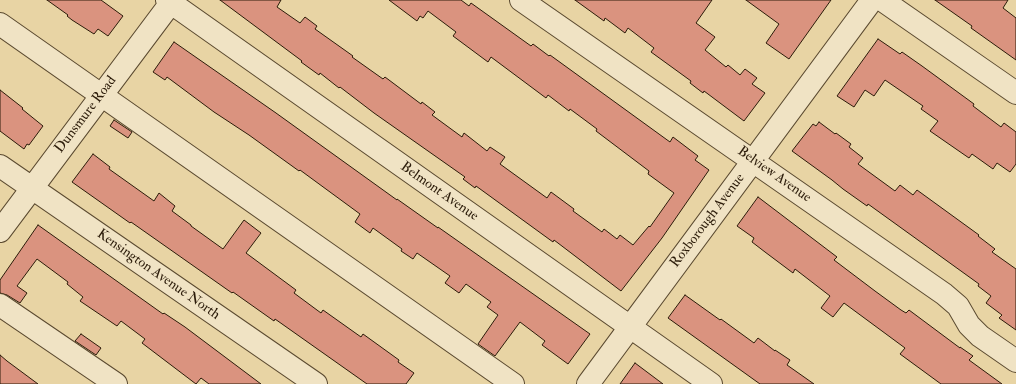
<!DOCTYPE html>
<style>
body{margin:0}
canvas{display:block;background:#e8d4a4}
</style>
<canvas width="1016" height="384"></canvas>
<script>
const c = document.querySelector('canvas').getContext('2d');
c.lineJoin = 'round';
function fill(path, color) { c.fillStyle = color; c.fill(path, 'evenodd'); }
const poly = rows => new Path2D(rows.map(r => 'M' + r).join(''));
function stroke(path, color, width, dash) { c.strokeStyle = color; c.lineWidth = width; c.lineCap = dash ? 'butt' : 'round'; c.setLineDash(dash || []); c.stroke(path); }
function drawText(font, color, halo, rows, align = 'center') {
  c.font = font + ' "IM FELL Double Pica",serif'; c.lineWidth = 3.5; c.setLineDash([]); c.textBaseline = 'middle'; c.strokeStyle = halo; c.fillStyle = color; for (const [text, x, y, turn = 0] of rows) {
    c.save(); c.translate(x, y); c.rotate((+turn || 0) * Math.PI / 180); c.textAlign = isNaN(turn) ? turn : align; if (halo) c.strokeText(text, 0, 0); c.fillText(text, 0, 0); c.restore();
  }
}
const building = poly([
 [47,0,101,0,123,16,108,36,98,29,94,34,72,20,67,16,68,15,47,0],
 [220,0,281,0,277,7,300,23,305,17,317,26,315,29,353,56,352,57,383,79,385,77,421,104,422,102,435,112,432,115,462,137,464,133,487,151,490,147,505,157,500,164,547,198,551,192,574,209,573,211,602,232,604,229,617,239,620,235,633,245,649,226,650,227,674,193,648,174,649,171,596,131,597,129,570,109,569,111,548,95,546,98,491,57,488,62,453,36,456,32,428,11,423,18,420,16,417,21,389,0,461,0,469,6,471,3,531,46,533,44,549,56,550,55,670,142,673,137,698,156,695,160,709,170,662,238,621,291,554,240,553,242,476,186,475,188,463,179,465,177,374,113,340,87,339,88,320,73,319,75,301,62,302,61,220,0],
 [575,0,712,0,696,23,715,37,705,50,726,67,728,65,740,75,745,69,757,78,752,84,765,93,744,121,704,91,703,93,690,83,691,81,651,52,654,48,628,28,625,33,605,18,604,21,575,0],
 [746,0,831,0,789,59,766,43,779,24,746,0],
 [935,0,1008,0,1003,8,1016,18,1016,60,971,28,972,26,935,0],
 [878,39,900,54,902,52,922,66,974,104,973,106,1001,127,1004,123,1016,132,1016,164,1010,172,997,163,993,169,972,154,969,158,930,131,938,121,921,109,923,106,885,80,874,96,865,90,854,107,837,96,878,39],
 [174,42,276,113,397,200,397,199,438,228,438,227,590,334,568,364,542,345,545,341,520,322,495,356,478,344,498,315,487,307,491,302,466,284,459,293,445,283,450,276,417,253,413,259,401,251,402,249,373,228,370,233,355,222,360,214,300,170,299,171,249,135,214,112,167,77,165,80,153,72,174,42],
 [0,90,23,108,22,109,43,126,29,145,27,144,24,149,0,131,0,90],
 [114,120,132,132,128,138,110,126,114,120],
 [819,122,835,134,836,133,851,144,849,147,863,158,858,164,895,191,900,185,913,195,917,190,979,235,978,236,995,249,992,252,1016,269,1016,330,999,318,1002,315,986,303,991,296,978,286,979,284,868,204,867,206,843,189,832,180,792,151,813,124,816,126,819,122],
 [93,154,110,167,109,169,154,201,159,193,175,206,172,211,191,225,191,226,223,249,244,220,261,233,246,253,296,290,294,293,321,313,323,310,361,337,363,334,399,360,398,362,414,373,406,384,367,384,275,319,274,321,233,292,232,293,131,222,130,223,72,182,93,154],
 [758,197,837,257,834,260,875,291,901,310,906,313,909,310,960,348,960,347,973,356,969,360,1002,384,941,384,900,354,905,348,844,303,833,317,821,308,830,296,795,269,793,273,765,252,752,242,754,238,737,226,758,197],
 [38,225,163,314,164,313,185,327,261,384,209,384,201,378,196,384,142,343,145,339,121,321,117,326,80,301,83,297,67,284,68,282,37,259,17,286,27,293,20,303,7,295,0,293,0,280,38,225],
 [685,295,720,320,721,319,754,343,758,338,775,351,775,350,790,360,787,365,814,384,760,384,668,318,685,295],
 [81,334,101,348,96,355,75,341,81,334],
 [0,355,7,361,38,384,0,384,0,355],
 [635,363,663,384,620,384,635,363]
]);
fill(building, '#da937f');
stroke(building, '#2c1c0a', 1);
const minor = poly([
 [167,0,711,384],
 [521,0,944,294,958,306,969,325,980,336,1016,361],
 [882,0,1016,93],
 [0,24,513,384],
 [0,166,316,384],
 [0,231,173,0],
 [0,305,116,384],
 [588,384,872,0]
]);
stroke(minor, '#5b4a30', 24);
stroke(minor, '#f0e3c4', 22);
drawText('14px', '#2c1c0a', '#f0e3c4', [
 ["Dunsmure Road",86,115,-53],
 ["Belview Avenue",774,175,35],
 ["Belmont Avenue",439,192,35],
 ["Roxborough Avenue",708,221,-53],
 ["Kensington Avenue North",158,275,35]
]);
</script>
